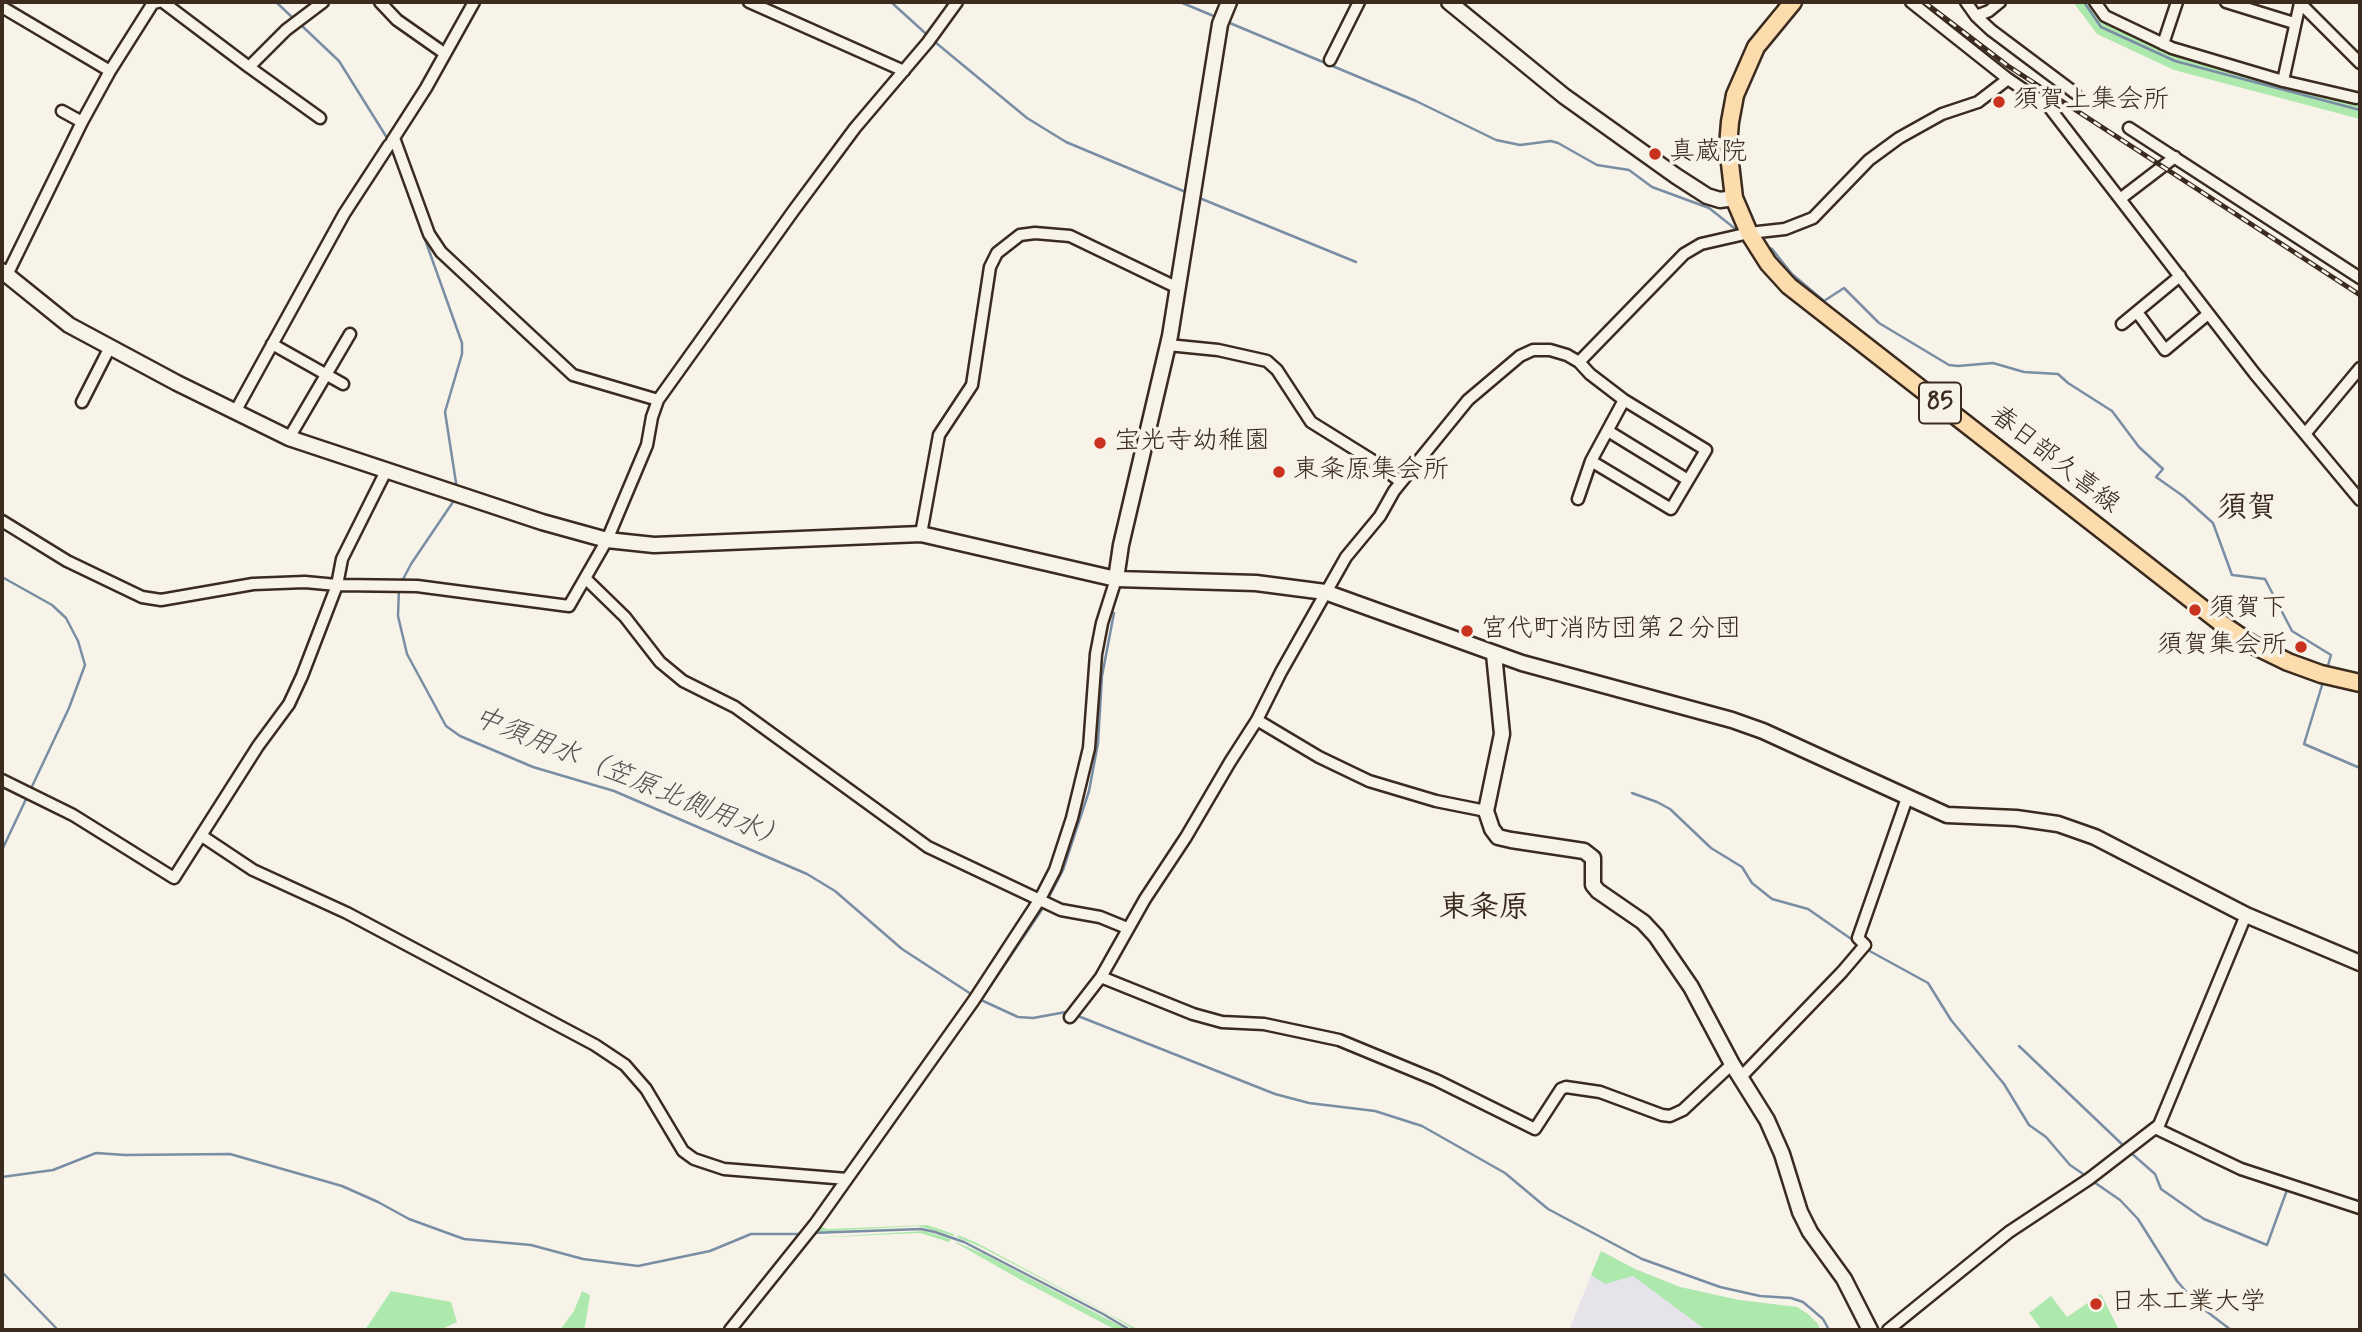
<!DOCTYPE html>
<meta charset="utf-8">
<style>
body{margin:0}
#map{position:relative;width:2362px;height:1332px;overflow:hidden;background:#f7f3e8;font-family:Mynerve,sans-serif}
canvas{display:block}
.frame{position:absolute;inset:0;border:4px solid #3b2a1e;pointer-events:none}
</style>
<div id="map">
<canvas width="2362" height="1332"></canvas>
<div class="frame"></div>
</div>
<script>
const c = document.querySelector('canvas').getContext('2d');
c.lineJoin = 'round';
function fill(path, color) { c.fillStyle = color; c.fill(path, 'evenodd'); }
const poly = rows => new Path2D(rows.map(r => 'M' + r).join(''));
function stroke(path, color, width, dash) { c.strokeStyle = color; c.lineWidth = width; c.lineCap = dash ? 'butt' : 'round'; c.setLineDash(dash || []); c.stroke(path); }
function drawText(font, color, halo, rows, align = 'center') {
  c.font = font + ' Mynerve,"Klee One",sans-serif'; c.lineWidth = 7; c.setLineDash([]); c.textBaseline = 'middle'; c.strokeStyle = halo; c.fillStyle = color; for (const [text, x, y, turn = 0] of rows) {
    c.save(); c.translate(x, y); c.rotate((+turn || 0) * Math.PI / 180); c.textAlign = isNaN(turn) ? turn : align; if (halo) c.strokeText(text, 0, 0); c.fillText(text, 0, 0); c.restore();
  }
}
fill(poly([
 [1601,1251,1635,1269,1680,1287,1739,1300,1797,1307,1808,1314,1818,1324,1820,1330,1569,1330]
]), '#e6e3ea');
fill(poly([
 [2073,2,2092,2,2103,19,2262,78,2360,102,2360,119,2174,70,2097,34],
 [927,1225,954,1234,954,1236,918,1226,814,1232,818,1226,828,1229],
 [924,1231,951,1239,949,1242,920,1233,810,1238],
 [958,1235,977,1243,1139,1330,1135,1330,1105,1312,981,1247,957,1237],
 [956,1242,984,1254,1128,1330,1116,1330,1021,1280,956,1243],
 [1601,1251,1635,1269,1680,1287,1739,1300,1797,1307,1808,1314,1818,1324,1820,1330,1706,1330,1633,1276,1605,1284,1591,1275],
 [391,1291,451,1302,457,1322,440,1330,365,1330],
 [582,1291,590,1295,585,1326,583,1330,560,1330,574,1311],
 [2101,1294,2119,1330,2042,1330,2029,1313,2051,1296,2067,1317]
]), '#ade8ad');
stroke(poly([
 [276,2,294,19],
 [891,2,935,42,1027,118,1066,142,1188,193],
 [1180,2,1216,17],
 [2084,2,2101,27,2175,61,2360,110],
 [1225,21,1416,101,1496,140,1520,145,1551,141,1558,143,1597,165,1629,170,1652,187,1709,208,1738,231],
 [301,25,339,61,389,141],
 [392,147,462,343,462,354,445,412,457,489],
 [1197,197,1356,262],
 [1766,246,1772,249,1792,274,1824,301,1844,288,1879,323,1949,365,1958,366,1993,363,2024,372,2058,374,2068,383,2112,411,2139,447,2163,469,2156,477,2183,496,2213,523,2232,575,2265,579,2292,631,2331,655,2327,669],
 [455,499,411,564,399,587,398,616,407,654,446,726,460,736,533,767,614,791,807,874,835,891,902,949,971,994],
 [2,577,52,605,66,618,78,641,85,665,69,708,2,850],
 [2323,682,2304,744,2360,768],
 [1632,793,1657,802,1670,809,1711,848,1742,867,1752,883,1772,899,1808,909,1857,943],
 [1049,897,1063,870,1089,791,1098,743,1102,676,1114,613],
 [1043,908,981,1000,1018,1017,1033,1018,1066,1012],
 [1866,949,1928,983,1951,1020,2004,1084,2029,1125,2046,1137,2070,1165,2086,1176],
 [1078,1016,1275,1094,1309,1103,1375,1111,1422,1126,1505,1173,1548,1209,1642,1259,1720,1287,1760,1296,1791,1298,1803,1302,1823,1319,1829,1330],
 [2019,1046,2126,1148],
 [2130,1152,2155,1174,2161,1189,2204,1219,2267,1245,2287,1190,2317,1199],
 [2,1177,53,1170,96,1153,125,1155,230,1154,342,1186,378,1202,409,1219,464,1239,531,1245,583,1259,638,1266,710,1251,751,1234,804,1234],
 [2091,1180,2120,1200,2138,1219,2177,1281,2197,1304,2231,1330],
 [811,1233,921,1229,935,1232,964,1242,1103,1314,1130,1330],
 [2,1272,58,1330]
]), '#798ea4', 2.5);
const street = poly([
 [163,2,249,67,286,30,323,2],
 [380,2,397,20,444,53],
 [749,2,904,71],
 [1911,2,2008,79,2049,107,2255,374,2360,500],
 [1966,2,1976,16,1989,11,2000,2],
 [2095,2,2105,16,2172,48,2283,81,2300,3],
 [2226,2,2294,23],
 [2299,2,2360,63],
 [2,7,110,71],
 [1976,16,1991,30,2075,93],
 [2163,44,2177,2],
 [1330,60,1359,2],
 [249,67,320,118],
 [2283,81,2356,98],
 [62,111,82,122],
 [2129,128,2360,278],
 [394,138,429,234,441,252,573,375,658,400],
 [392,141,426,88,474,2],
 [2120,199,2175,157],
 [7,275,82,122,110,71,153,3,158,2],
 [2137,312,2165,350,2208,314],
 [2122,324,2180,276],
 [272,344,343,384],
 [1168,345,1218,350,1267,361,1277,370,1311,422,1372,460,1401,482],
 [82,402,110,347],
 [235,412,344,214,389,145],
 [1608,431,1688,480],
 [2305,434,2360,368],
 [289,438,350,334],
 [1591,461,1671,509,1706,450,1624,400],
 [1578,499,1591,461,1624,400,1590,374,1579,362],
 [2,521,67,561,142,597,161,600,253,584,305,582,337,585,417,586,569,606,607,540,647,445,652,417,658,400,794,210,855,128,928,42,957,2],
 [921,534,939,435,972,385,990,267,997,253,1020,235,1035,233,1070,236,1178,288],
 [586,579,625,617,660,662,683,681,735,707,928,847,1061,910,1100,917,1127,928],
 [1257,720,1319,757,1369,781,1436,801,1486,811],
 [2,780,73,815,174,878,258,746,289,704,302,676,337,585,342,559,386,471],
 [202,836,253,870,347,913,595,1045,625,1065,646,1089,683,1151,694,1159,724,1169,847,1179],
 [1101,977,1193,1014,1222,1022,1264,1024,1339,1040,1436,1080,1535,1129,1561,1089,1566,1087,1600,1092,1662,1115,1670,1116,1683,1110,1732,1064],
 [1070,1017,1101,977,1145,899,1186,837,1230,762,1257,720,1281,672,1346,557,1380,516,1394,491,1468,400,1520,356,1533,350,1550,350,1567,355,1579,362,1684,254,1701,244,1749,233,1785,229,1813,218,1869,160,1899,138,1942,114,1978,102,2008,79],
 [1740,1078,1842,972,1865,945,1858,938,1907,798],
 [2155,1128,2241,1169,2360,1208],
 [730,1330,815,1224,974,1000,1040,899,1055,870,1072,818,1089,748,1096,654,1102,623,1116,579],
 [1888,1330,2009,1232,2089,1179,2159,1125,2246,915]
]);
const secondary = poly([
 [1449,2,1564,96,1676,176,1707,196,1720,200,1734,198],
 [2,271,69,325,177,383,289,438,542,522,607,540,654,545,921,534,1116,579,1256,583,1325,592,1522,663,1732,720,1763,731,1947,815,2016,818,2058,824,2095,837,2246,915,2360,963],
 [1116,579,1121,545,1170,336,1220,24,1229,2],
 [1494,654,1502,734,1486,811,1492,829,1498,837,1511,840,1584,851,1593,858,1593,885,1598,891,1643,922,1656,936,1691,987,1732,1064,1767,1120,1782,1154,1800,1212,1810,1232,1844,1279,1870,1330]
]);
const primary = poly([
 [1793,2,1756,47,1735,95,1730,122,1728,146,1734,198,1749,233,1768,263,1789,286,2225,626,2253,645,2288,662,2321,674,2360,683]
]);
stroke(street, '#3b2a1e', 15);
stroke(secondary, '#3b2a1e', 19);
stroke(primary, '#3b2a1e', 21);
stroke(street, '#f7f3e8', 10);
stroke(secondary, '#f7f3e8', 14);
stroke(primary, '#fcdcac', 16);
const rail = poly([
 [1924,2,2008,66,2360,295]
]);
stroke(rail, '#3b2a1e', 5);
stroke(rail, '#f7f3e8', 2.5, [8]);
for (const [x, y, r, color] of [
 [1999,102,7,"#c8321e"],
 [1655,154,7,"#c8321e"],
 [1100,443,7,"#c8321e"],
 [1279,472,7,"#c8321e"],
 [2195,610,7,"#c8321e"],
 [1467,631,7,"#c8321e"],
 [2301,647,7,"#c8321e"],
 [2096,1304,7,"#c8321e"]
]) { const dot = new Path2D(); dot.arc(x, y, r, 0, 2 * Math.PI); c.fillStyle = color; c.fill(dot); stroke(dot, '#f7f3e8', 2.5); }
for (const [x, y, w] of [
 [1940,403,42]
]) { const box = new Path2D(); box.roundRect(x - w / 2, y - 20.5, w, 41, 5); c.fillStyle = '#f7f3e8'; c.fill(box); stroke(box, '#3b2a1e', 2); }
drawText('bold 24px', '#3b2a1e', null, [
 ["85",1940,403]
]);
drawText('26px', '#3b2a1e', '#f7f3e8', [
 ["須賀上集会所",2013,102],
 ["真蔵院",1669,154],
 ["宝光寺幼稚園",1114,443],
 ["東粂原集会所",1293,472],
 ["須賀下",2209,610],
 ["宮代町消防団第２分団",1481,631],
 ["須賀集会所",2287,647,"right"],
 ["日本工業大学",2110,1304]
], 'left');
drawText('26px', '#3b2a1e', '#f7f3e8', [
 ["春日部久喜線",2054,461,38]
]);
drawText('italic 28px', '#555456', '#f7f3e8', [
 ["中須用水（笠原北側用水）",630,780,22]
]);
drawText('bold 30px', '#3b2a1e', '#f7f3e8', [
 ["須賀",2247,510],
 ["東粂原",1484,910]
]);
</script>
